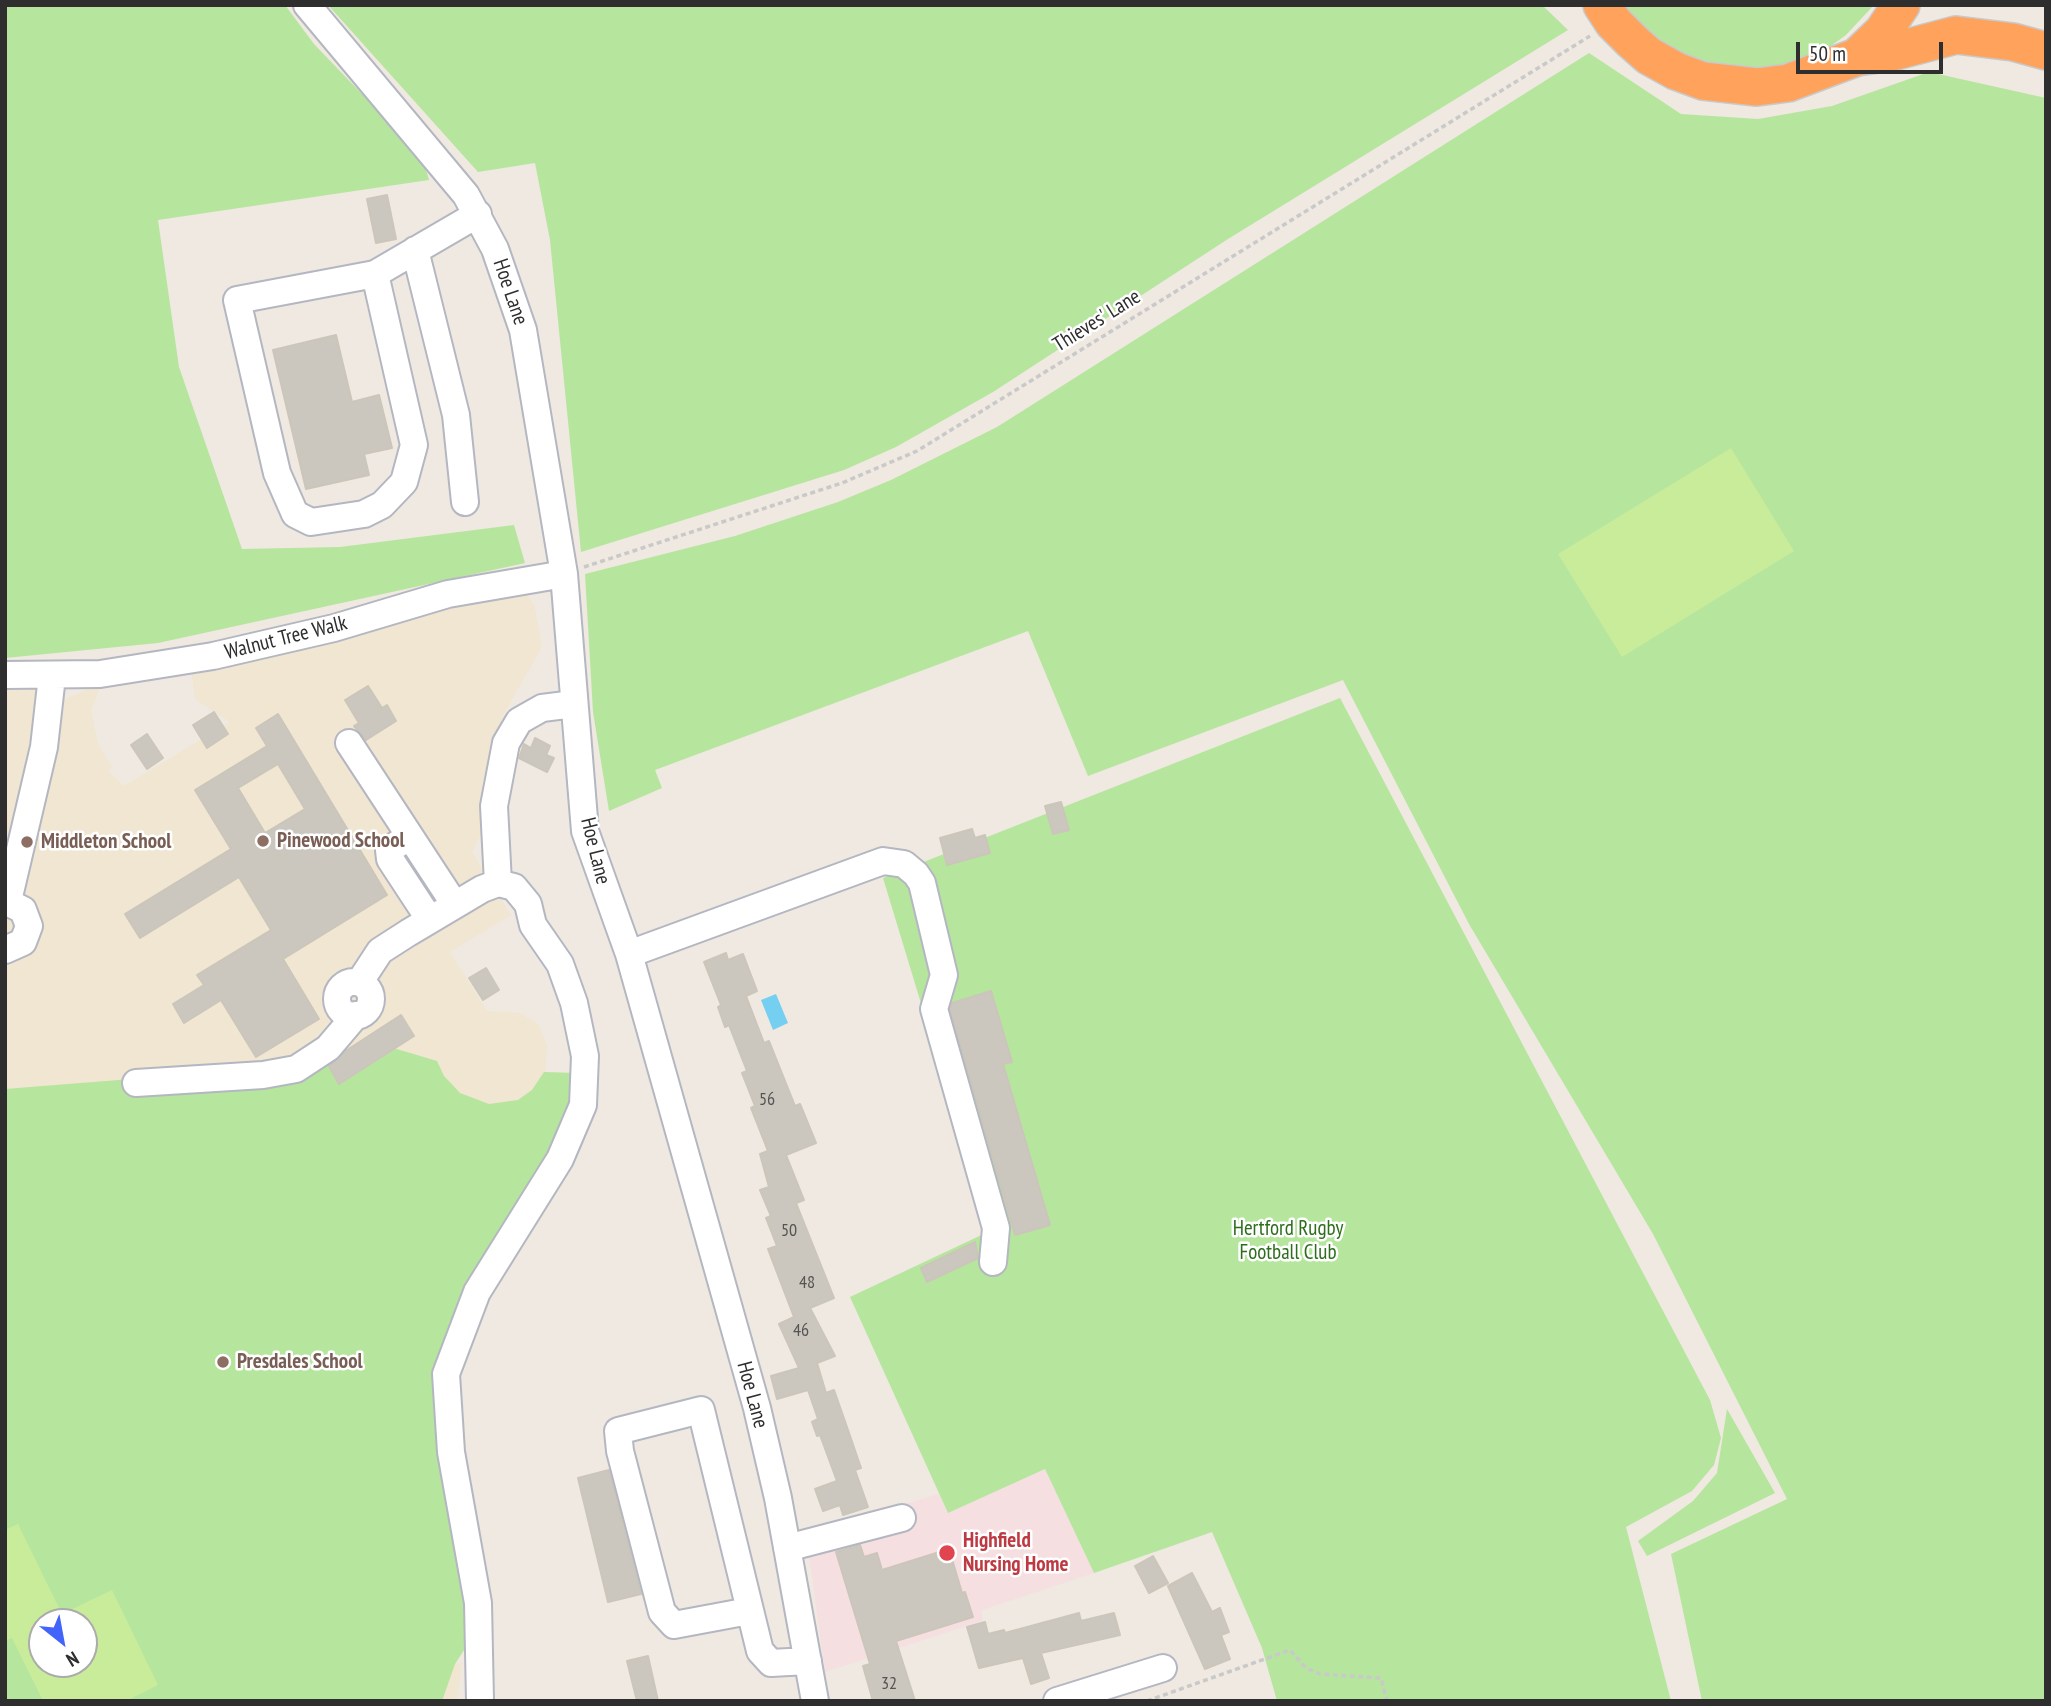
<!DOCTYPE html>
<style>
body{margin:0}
#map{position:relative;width:2051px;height:1706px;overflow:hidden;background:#efe9e1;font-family:"PT Sans Narrow",sans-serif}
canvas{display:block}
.frame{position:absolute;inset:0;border:7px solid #2e2e2e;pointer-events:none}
.north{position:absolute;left:28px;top:1608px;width:70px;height:70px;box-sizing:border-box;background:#fff;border:2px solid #ababab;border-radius:50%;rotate:149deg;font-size:19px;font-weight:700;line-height:28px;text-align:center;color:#2e2e2e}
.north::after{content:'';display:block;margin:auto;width:24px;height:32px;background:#4264fb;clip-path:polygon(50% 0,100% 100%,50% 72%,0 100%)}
.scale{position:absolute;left:1796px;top:42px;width:147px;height:32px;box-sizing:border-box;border:4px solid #2e2e2e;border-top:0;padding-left:9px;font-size:21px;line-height:24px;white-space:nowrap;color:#2e2e2e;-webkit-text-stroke:5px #fff;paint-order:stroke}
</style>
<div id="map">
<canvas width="2051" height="1706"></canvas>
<div class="frame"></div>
<div class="north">N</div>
<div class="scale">50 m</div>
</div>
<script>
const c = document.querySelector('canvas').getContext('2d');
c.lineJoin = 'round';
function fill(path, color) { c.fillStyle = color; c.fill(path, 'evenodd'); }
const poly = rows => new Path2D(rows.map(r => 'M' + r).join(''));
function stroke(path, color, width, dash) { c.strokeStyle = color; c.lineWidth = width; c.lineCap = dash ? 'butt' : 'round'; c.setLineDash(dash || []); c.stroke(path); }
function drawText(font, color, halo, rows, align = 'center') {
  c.font = font + ' "PT Sans Narrow",sans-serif'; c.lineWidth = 5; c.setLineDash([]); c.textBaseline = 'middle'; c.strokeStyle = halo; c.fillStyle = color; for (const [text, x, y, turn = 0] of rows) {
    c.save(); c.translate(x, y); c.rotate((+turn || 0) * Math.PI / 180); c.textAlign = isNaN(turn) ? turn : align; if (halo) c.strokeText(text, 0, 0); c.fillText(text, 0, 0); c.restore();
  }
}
fill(poly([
 [516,589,529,597,534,605,542,647,503,715,482,784,480,805,483,831,472,852,511,915,450,952,487,1011,520,1013,539,1025,547,1046,545,1072,575,1073,466,1286,445,1342,473,1636,456,1663,462,1663,457,1701,5,1701,5,682,32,683,41,702,55,704,103,682,91,710,98,744,112,767,108,771,124,786,230,722,195,699,190,662],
 [42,1622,84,1622,84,1664,42,1664]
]), '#f0e6d1');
fill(poly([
 [1045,1469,1094,1573,982,1610,982,1621,825,1672,806,1533,939,1494,948,1513]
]), '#f5dfe0');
fill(poly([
 [5,5,285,5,314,44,408,142,425,166,429,180,158,220,179,367,242,549,340,547,514,525,525,563,158,643,5,658],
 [328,5,1542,5,1568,30,1228,239,993,392,896,447,844,470,581,552,550,240,535,163,478,172],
 [1622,5,1874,5,1846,35,1828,48,1789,64,1748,70,1706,64,1685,56,1647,33],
 [1589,53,1681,114,1758,119,1832,106,1929,72,2046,98,2046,1701,1702,1701,1671,1554,1787,1499,1653,1234,1469,924,1343,680,1088,776,1028,631,655,770,662,788,609,811,593,712,585,574,735,536,838,502,891,480,997,427],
 [1340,698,1710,1400,1721,1438,1714,1465,1692,1491,1626,1527,1671,1701,1277,1701,1262,1648,1212,1532,1094,1573,1045,1469,948,1513,850,1297,990,1231,883,878],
 [380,1044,437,1061,444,1076,460,1093,489,1104,518,1100,532,1090,544,1072,575,1073,566,1130,466,1286,445,1342,473,1636,455,1664,442,1701,5,1701,5,1089,283,1067,324,1049,338,1070],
 [42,1622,84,1622,84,1664,42,1664],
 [1727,1409,1775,1493,1647,1556,1638,1541,1693,1501,1717,1473]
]), '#b6e59e');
fill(poly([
 [1731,448,1794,551,1622,657,1558,554],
 [18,1524,62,1614,112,1590,158,1685,126,1701,43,1701,12,1638,5,1641,5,1530],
 [42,1622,84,1622,84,1664,42,1664]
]), '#c9ec9a');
fill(poly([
 [776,994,788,1023,773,1030,761,1000]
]), '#75cff0');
const building = poly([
 [387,195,396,239,376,243,367,199,387,195],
 [336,335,352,402,379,395,392,448,364,454,369,475,306,489,273,350,336,335],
 [368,686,382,708,387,705,396,721,366,740,354,726,359,723,345,700,368,686],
 [214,712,228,734,207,748,193,725,214,712],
 [278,714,387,895,283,959,319,1019,256,1057,221,1000,184,1023,173,1004,204,985,197,975,271,930,239,877,140,938,125,914,231,849,195,790,267,746,256,728,278,714],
 [278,764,305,809,265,833,238,788,278,764],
 [147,734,163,758,147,769,131,745,147,734],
 [535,738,550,746,546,755,554,758,547,772,519,758,524,744,531,748,535,738],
 [1061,802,1069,830,1053,834,1045,806,1061,802],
 [972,829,975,838,985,835,990,853,947,865,940,838,972,829],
 [726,953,728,960,743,954,757,991,746,996,764,1043,769,1041,795,1106,800,1104,816,1143,786,1155,804,1200,796,1203,834,1298,810,1308,835,1356,817,1363,826,1393,834,1390,848,1430,861,1468,855,1470,868,1507,843,1515,840,1505,823,1511,815,1489,837,1481,820,1435,817,1436,812,1422,818,1419,808,1390,777,1399,771,1376,799,1368,779,1324,794,1317,768,1249,777,1246,766,1218,771,1216,760,1190,769,1187,760,1154,768,1151,751,1108,755,1106,742,1073,747,1071,729,1025,725,1027,718,1007,721,1005,704,962,726,953],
 [486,968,499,990,483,1000,469,978,486,968],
 [991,991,1012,1062,1003,1064,1050,1225,1015,1235,950,1009,952,1003,991,991],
 [401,1015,414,1036,339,1084,329,1066,347,1050,401,1015],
 [975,1242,978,1258,927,1282,921,1268,975,1242],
 [609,1470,641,1594,608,1602,578,1478,609,1470],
 [860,1545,864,1557,877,1553,882,1570,949,1549,962,1593,965,1592,973,1617,896,1641,915,1701,873,1701,863,1666,870,1664,836,1552,860,1545],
 [1153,1556,1168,1583,1149,1593,1135,1566,1153,1556],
 [1192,1573,1212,1612,1220,1608,1229,1632,1221,1635,1230,1659,1205,1669,1168,1586,1192,1573],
 [1079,1613,1081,1621,1114,1613,1120,1635,1041,1653,1049,1678,1031,1684,1023,1658,979,1668,967,1627,985,1622,988,1634,1004,1630,1005,1633,1079,1613],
 [648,1656,658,1701,637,1701,627,1661,648,1656]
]);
fill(building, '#cbc7bf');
stroke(building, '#cbc5ba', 2);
const minor = poly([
 [307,5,466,195,495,249,523,330,564,574,585,831,629,954,757,1408,778,1498,815,1701],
 [415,250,456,415,465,502],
 [375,274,237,300,277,473,295,514,311,522,364,514,382,505,404,482,414,445,375,274,478,214],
 [5,675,100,674,213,656,334,628,448,594,564,574],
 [349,743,455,905],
 [408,837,389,850,390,859,430,920],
 [498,883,494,806,506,743,519,721,542,708,574,704],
 [5,901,23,910,29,926,23,942,5,950],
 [8,901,44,747,52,676],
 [629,954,883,861,904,864,916,874,922,883,944,975,934,1009,996,1228,993,1262],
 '337 999a17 17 0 1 1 34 0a17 17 0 1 1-34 0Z',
 [359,983,380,951,408,933,482,889,498,883,514,887,528,904,533,925,560,964,574,1003,585,1056,583,1105,560,1159,477,1292,446,1374,451,1452,478,1603,480,1701],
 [136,1083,263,1075,296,1069,328,1048,356,1015],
 [787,1548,902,1518],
 [749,1611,674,1625,662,1612,620,1451,618,1431,701,1410,760,1651,771,1663,808,1661],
 [1057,1701,1163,1668]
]);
const highway = poly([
 [1602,5,1613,22,1632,41,1649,56,1676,71,1703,81,1757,87,1788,83,1857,57,1883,32,1901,5],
 [1857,57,1892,52,1956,35,2013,42,2046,51]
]);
stroke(minor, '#b4b7c1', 30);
stroke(highway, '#c9c9c9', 40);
stroke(poly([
 [584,567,842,483,917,451,1590,36],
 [1147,1701,1290,1650,1306,1668,1320,1674,1381,1678,1387,1701]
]), '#c9c9c9', 3.5, [5, 3.5]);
stroke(minor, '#fff', 26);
stroke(highway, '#ffa35c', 37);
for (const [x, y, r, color] of [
 [263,841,7,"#8d6e63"],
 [27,842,7,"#8d6e63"],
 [223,1362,7,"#8d6e63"],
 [947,1553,9,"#e0444e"]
]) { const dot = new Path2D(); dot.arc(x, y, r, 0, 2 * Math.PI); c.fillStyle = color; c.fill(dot); stroke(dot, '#fff', 2.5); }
drawText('18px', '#555452', null, [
 ["56",767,1100],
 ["50",789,1231],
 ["48",807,1283],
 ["46",801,1331],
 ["32",889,1684]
]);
drawText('21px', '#2e2e2e', '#fff', [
 ["Hoe Lane",510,292,71],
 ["Thieves' Lane",1097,321,-32],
 ["Walnut Tree Walk",286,638,-14],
 ["Hoe Lane",595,851,76],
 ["Hoe Lane",752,1395,75]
]);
drawText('bold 21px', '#785e54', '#fff', [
 ["Pinewood School",277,841],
 ["Middleton School",41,842],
 ["Presdales School",237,1362]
], 'left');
drawText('21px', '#2c6e1b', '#fff', [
 ["Hertford Rugby",1288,1229],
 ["Football Club",1288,1253]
]);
drawText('bold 21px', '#be3a42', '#fff', [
 ["Highfield",963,1541],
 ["Nursing Home",963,1565]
], 'left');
</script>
